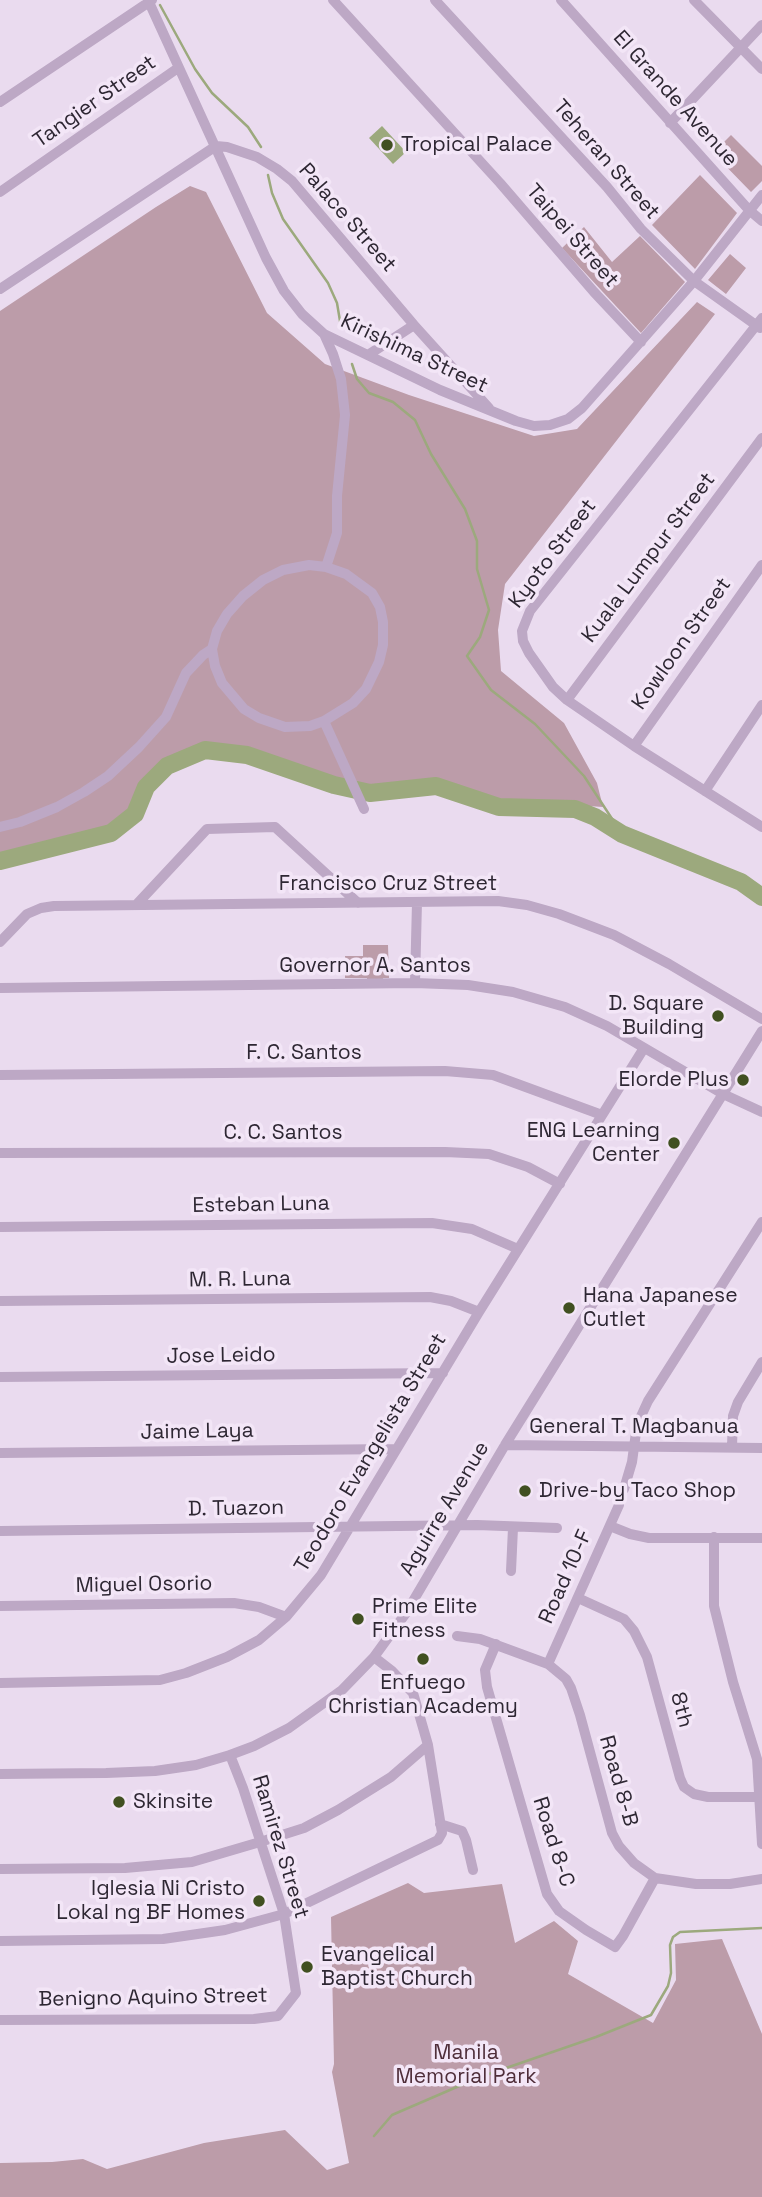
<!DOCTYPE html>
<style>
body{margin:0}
canvas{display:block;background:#eadbef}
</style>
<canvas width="762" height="2197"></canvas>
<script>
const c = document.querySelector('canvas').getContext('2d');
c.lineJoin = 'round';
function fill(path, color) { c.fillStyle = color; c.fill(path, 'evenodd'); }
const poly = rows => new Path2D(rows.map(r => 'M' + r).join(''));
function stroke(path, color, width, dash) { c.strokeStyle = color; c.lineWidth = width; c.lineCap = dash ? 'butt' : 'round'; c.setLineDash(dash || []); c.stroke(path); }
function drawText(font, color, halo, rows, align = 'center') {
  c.font = font + ' "Space Grotesk",sans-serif'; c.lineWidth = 7; c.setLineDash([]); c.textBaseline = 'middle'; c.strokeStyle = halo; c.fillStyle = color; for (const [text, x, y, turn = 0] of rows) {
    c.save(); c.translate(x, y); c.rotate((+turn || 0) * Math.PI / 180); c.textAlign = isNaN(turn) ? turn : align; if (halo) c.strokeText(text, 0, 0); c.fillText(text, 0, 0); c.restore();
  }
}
fill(poly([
 [731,135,762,166,762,181,751,192,713,153],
 [700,175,737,213,695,269,652,225],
 [190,186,206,192,267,313,325,364,409,395,534,436,577,429,697,302,715,314,505,584,498,630,501,671,564,723,597,783,603,807,500,800,437,779,370,793,334,785,247,755,205,750,167,766,146,787,135,814,111,833,0,861,0,311,156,207],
 [584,227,612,262,640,236,685,282,641,333,562,248],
 [730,254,746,268,726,294,708,280],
 [363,945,388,945,389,978,383,978,383,982,367,982,367,978,345,978,345,956,363,956],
 [408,1883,424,1893,502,1884,515,1943,554,1921,578,1941,568,1974,653,2023,676,1980,675,1944,722,1939,762,2034,762,2197,0,2197,0,2163,52,2162,83,2159,107,2169,204,2143,285,2130,327,2170,349,2163,332,2072,334,2064,331,1917]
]), '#bc9ca9');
fill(poly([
 [382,126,406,152,393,164,369,138]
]), '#9ca97d');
stroke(poly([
 [160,5,195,69,212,93,248,127,261,147],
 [268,175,272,193,283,219,328,283,337,303,341,327],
 [352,364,357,379,369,393,393,402,415,420,431,454,465,509,477,541,477,569,489,610,480,637,467,656,491,690,535,724,584,776,622,834],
 [374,2136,392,2115,480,2077,596,2037,651,2015,668,1986,671,1973,670,1945,673,1937,680,1932,762,1928]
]), '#9ca97d', 2.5);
stroke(poly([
 [0,861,111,833,135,814,146,787,167,766,205,750,247,755,334,785,370,793,436,786,499,807,575,809,595,817,622,834,741,882,762,897]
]), '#9ca97d', 18);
stroke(poly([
 [148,0,266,258,284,291,302,314,324,334,440,390,516,421,534,426,550,425,568,419,582,408,694,281,762,195],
 [333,0,500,183,594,292,641,342],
 [435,0,607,187,641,229,694,281,760,328],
 [561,0,749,210,762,221],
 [694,0,762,69],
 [0,102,152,0],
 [670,123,762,25],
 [0,192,178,68],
 [0,289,216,146,227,147,257,157,277,169,292,181,414,325,489,408],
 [762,318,530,611,522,631,523,641,529,653,553,687,567,700,634,746,762,827],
 [324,334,333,354,341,379,345,415,337,496,337,533,326,567],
 [368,355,414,325],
 [567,700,762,438],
 [324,721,364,809],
 [634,746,762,565],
 [705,791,762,705],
 [0,827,20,822,57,807,84,792,108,776,139,747,166,717,186,673,203,655,212,649,217,631,227,614,243,596,263,580,283,570,309,565,326,567,346,574,372,593,380,607,383,622,383,645,379,662,366,689,353,703,324,721,310,726,285,727,259,718,244,709,222,683,215,666,212,649],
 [137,904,207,829,275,827,358,903],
 [0,942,27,914,41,908,54,906,498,901,527,905,559,914,614,935,669,964,762,1019],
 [415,983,417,902],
 [0,988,415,983,468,985,513,992,565,1007,607,1026,723,1094,762,1112],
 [0,1075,445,1071,493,1075,602,1115],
 [0,1153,445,1152,489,1154,528,1167,560,1184],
 [0,1227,432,1223,472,1229,518,1249],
 [0,1301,430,1297,451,1301,479,1312],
 [0,1377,443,1373],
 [505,1445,762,1448],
 [732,1447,733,1416,738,1402,762,1362],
 [0,1453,395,1449],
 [624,1489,632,1462,637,1425,648,1401,762,1222],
 [610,1526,630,1534,649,1538,762,1538],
 [0,1531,477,1525,557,1528],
 [714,1537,714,1606,733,1682,757,1759,762,1844],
 [511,1571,513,1528],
 [578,1598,624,1619,634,1631,647,1657,680,1778,684,1787,694,1794,708,1797,762,1797],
 [0,1606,234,1603,259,1607,286,1617],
 [457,1636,480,1639,548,1664,566,1679,571,1688,580,1715,612,1833,619,1846,634,1863,655,1878,696,1884,730,1884,762,1879],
 [496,1644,485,1670,487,1687,547,1894,559,1911,586,1930,615,1947,623,1936,655,1878],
 [548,1664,619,1505],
 [0,1683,160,1680,186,1673,227,1657,259,1640,286,1617,321,1575,479,1312,644,1048],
 [0,1774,106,1773,155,1771,196,1765,230,1755,254,1746,289,1728,342,1690,374,1657,406,1613,505,1445,762,1031],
 [440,1824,462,1831,466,1840,473,1870],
 [0,1869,125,1868,192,1862,260,1842,304,1828,338,1810,391,1777,428,1745],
 [0,1941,163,1939,225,1930,284,1914,438,1840,442,1833,428,1745,413,1693,392,1671,374,1657],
 [0,2020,254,2019,278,2016,296,1993,284,1914,243,1788,230,1755]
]), '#bda8c5', 10);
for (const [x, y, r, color] of [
 [387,145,7,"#415021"],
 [718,1016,7,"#415021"],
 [743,1080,7,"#415021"],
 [674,1143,7,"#415021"],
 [569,1308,7,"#415021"],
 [525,1491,7,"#415021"],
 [358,1619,7,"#415021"],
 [423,1659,7,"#415021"],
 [119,1802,7,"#415021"],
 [259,1901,7,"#415021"],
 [307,1967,7,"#415021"]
]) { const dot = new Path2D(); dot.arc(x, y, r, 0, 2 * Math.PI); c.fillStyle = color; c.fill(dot); stroke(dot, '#f3e6f7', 2.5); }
drawText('21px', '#2e2733', '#f3e6f7', [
 ["El Grande Avenue",675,99,48],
 ["Tangier Street",95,102,-35],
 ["Teheran Street",606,160,49],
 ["Palace Street",347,218,49],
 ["Taipei Street",572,236,49],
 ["Kirishima Street",414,354,25],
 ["Kyoto Street",553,554,-53],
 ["Kuala Lumpur Street",649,558,-53],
 ["Kowloon Street",682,644,-55],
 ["Francisco Cruz Street",388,884],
 ["Governor A. Santos",375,966],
 ["F. C. Santos",304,1053],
 ["C. C. Santos",283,1133],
 ["Esteban Luna",261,1205,-1],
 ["M. R. Luna",240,1280,-1],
 ["Jose Leido",221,1356,-1],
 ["General T. Magbanua",634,1427],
 ["Jaime Laya",197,1432,-1],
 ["Teodoro Evangelista Street",371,1453,-59],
 ["D. Tuazon",236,1509,-1],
 ["Aguirre Avenue",445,1509,-59],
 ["Road 10-F",566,1577,-66],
 ["Miguel Osorio",144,1585,-1],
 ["8th",681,1710,75],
 ["Road 8-B",618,1781,74],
 ["Road 8-C",553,1842,72],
 ["Ramirez Street",280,1847,73],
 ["Benigno Aquino Street",153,1998,-1]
]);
drawText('21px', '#2e2733', '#f3e6f7', [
 ["Tropical Palace",401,145],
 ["D. Square",704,1004,"right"],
 ["Building",704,1028,"right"],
 ["Elorde Plus",729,1080,"right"],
 ["ENG Learning",660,1131,"right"],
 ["Center",660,1155,"right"],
 ["Hana Japanese",583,1296],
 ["Cutlet",583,1320],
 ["Drive-by Taco Shop",539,1491],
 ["Prime Elite",372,1607],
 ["Fitness",372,1631],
 ["Enfuego",423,1683,"center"],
 ["Christian Academy",423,1707,"center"],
 ["Skinsite",133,1802],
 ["Iglesia Ni Cristo",245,1889,"right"],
 ["Lokal ng BF Homes",245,1913,"right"],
 ["Evangelical",321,1955],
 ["Baptist Church",321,1979]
], 'left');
drawText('21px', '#4f2e3a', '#f3e6f7', [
 ["Manila",466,2053],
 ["Memorial Park",466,2077]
]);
</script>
